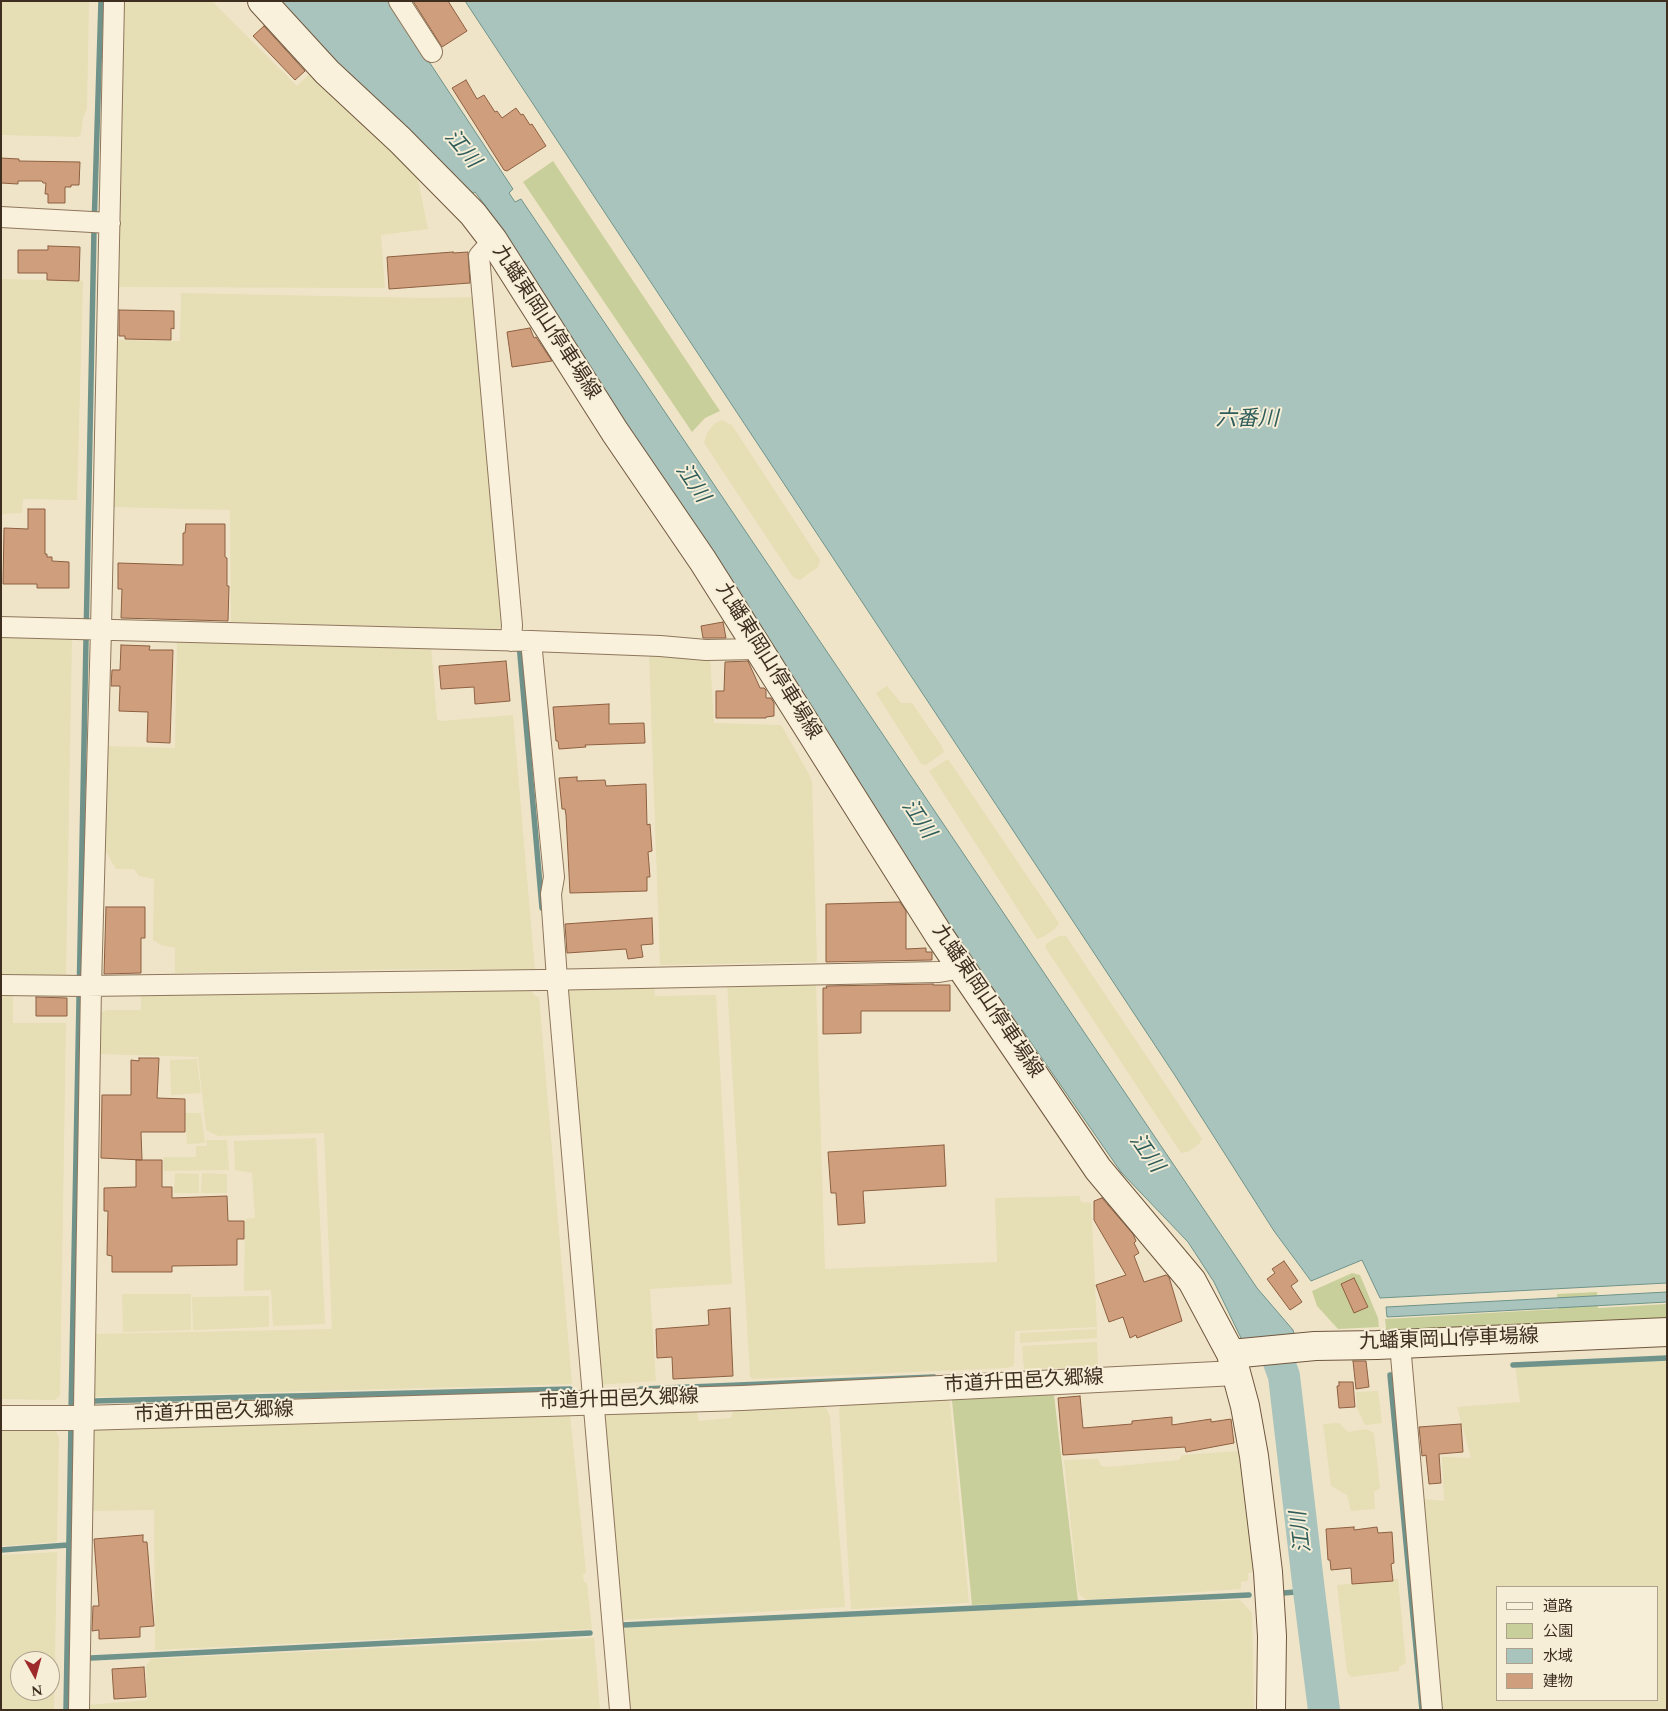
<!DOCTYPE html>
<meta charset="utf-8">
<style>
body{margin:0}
#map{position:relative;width:1668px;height:1711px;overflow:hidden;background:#f0e4c8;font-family:Spectral,"Noto Sans JP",serif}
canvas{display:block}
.frame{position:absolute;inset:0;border:2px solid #3d2e20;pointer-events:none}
.legend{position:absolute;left:1496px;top:1586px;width:162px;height:115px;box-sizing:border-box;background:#f7eed8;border:1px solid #ada18e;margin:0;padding:6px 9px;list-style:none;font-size:15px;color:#3d2e20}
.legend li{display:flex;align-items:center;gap:10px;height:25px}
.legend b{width:25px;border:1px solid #ada18e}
.north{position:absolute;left:10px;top:1651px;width:50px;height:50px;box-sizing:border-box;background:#f7eed8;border:1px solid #ada18e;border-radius:50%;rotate:173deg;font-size:14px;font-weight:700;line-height:20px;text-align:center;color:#3d2e20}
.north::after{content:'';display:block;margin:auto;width:18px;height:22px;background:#9e2a2b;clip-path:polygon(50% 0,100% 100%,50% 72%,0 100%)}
</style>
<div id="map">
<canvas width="1668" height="1711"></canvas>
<div class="frame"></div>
<ul class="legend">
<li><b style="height:6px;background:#faf1dc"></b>道路</li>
<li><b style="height:14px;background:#c9cf9b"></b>公園</li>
<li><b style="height:14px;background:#a9c4bc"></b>水域</li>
<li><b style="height:14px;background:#cf9f7d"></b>建物</li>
</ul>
<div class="north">N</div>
</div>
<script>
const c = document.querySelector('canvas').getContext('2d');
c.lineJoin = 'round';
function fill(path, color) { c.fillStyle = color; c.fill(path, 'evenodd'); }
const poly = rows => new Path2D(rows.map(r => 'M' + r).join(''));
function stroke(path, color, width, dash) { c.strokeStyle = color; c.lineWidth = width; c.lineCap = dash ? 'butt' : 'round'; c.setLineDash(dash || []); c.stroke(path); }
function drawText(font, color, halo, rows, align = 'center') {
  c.font = font + ' Spectral,"Noto Sans JP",serif'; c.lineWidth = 4; c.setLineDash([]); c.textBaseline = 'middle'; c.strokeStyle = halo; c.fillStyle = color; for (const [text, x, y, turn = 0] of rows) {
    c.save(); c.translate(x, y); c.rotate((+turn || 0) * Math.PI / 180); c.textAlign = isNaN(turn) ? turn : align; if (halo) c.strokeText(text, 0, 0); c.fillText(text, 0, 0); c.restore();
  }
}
fill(poly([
 [1,1,89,1,87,108,83,118,81,134,78,137,1,135],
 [122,1,212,1,297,86,316,68,417,170,419,185,428,229,381,235,385,288,117,287],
 [1,279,83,281,77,500,23,499,22,513,1,514],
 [181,293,426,298,479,297,505,622,498,629,231,622,230,510,113,507,115,340,180,341],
 [722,420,732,425,820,560,818,567,800,580,793,577,704,443,707,433,714,424],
 [1,636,72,637,66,975,1,975],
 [177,639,431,645,437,719,441,721,513,715,535,970,418,969,175,973,175,948,161,945,153,940,154,879,139,876,134,869,116,869,105,850,105,746,175,748],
 [649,654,710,656,714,723,781,725,809,774,812,782,817,962,660,965],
 [887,686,901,703,912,703,941,745,944,752,926,765,921,764,876,693],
 [948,759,1059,923,1055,929,1043,937,1037,939,929,771],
 [1059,936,1066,936,1202,1139,1199,1144,1188,1152,1181,1153,1045,947,1047,943],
 [816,982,825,1269,997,1262,995,1198,1080,1196,1081,1202,1091,1203,1097,1327,1015,1331,1014,1366,1006,1368,753,1379,750,1377,727,983],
 [563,983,654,983,655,996,716,995,732,1284,650,1289,656,1381,596,1385],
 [530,989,535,996,539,997,572,1384,93,1397,94,1334,332,1329,324,1133,218,1136,206,1130,198,1057,98,1054,99,1013,107,1010,141,1010,141,993],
 [1,994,13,994,13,1023,66,1023,60,1395,55,1400,1,1399],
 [197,1059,201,1093,171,1095,170,1060],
 [185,1113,201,1113,205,1143,187,1144],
 [316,1138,325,1324,273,1326,271,1290,244,1291,245,1219,255,1218,252,1173,235,1170,234,1141],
 [206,1140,227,1140,229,1170,164,1171,163,1157,196,1157,196,1146,207,1146],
 [175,1173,199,1174,199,1193,174,1193],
 [202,1173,227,1174,227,1193,201,1193],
 [122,1294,191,1294,191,1330,123,1332],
 [269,1296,269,1327,193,1330,192,1297],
 [1097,1329,1097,1338,1020,1343,1020,1333],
 [1097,1342,1098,1367,1024,1369,1022,1346],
 [1667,1358,1667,1710,1440,1710,1422,1499,1444,1501,1442,1457,1471,1458,1457,1407,1520,1402,1515,1365],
 [1497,1587,1657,1587,1657,1700,1497,1700],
 [1378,1391,1382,1423,1365,1425,1357,1408,1356,1392],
 [946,1400,950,1402,969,1603,851,1609,839,1410,842,1404],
 [820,1404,827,1409,830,1417,845,1607,621,1620,601,1413,696,1409,699,1421,731,1418,734,1407],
 [570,1414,586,1572,583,1575,584,1582,587,1583,592,1629,155,1650,154,1510,89,1511,93,1429],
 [1339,1423,1348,1432,1366,1429,1374,1433,1380,1488,1374,1492,1375,1509,1351,1511,1347,1495,1331,1486,1323,1424],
 [1,1429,55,1429,59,1438,57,1542,1,1546],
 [1240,1451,1257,1572,1248,1573,1248,1581,1241,1582,1241,1589,1087,1600,1081,1596,1078,1591,1064,1460,1098,1459,1101,1466,1108,1467,1179,1460,1182,1455],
 [57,1552,54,1710,1,1710,1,1555],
 [20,1661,50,1661,50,1691,20,1691],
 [1398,1579,1406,1663,1399,1667,1399,1671,1351,1677,1347,1672,1337,1585],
 [1240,1600,1252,1613,1254,1710,624,1710,619,1628,1129,1603],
 [594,1638,600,1710,87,1710,87,1705,147,1700,146,1666,151,1659]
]), '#e6deb5');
fill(poly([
 [553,161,720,411,705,418,692,432,523,182],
 [1352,1273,1360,1275,1378,1318,1379,1327,1338,1329,1317,1306,1312,1291],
 [1597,1292,1598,1308,1667,1304,1667,1323,1387,1337,1385,1319,1558,1309,1557,1294],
 [1054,1395,1078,1601,972,1605,952,1400]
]), '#c9cf9b');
const water = poly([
 [277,1,389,1,513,189,509,193,515,202,521,199,1257,1288,1293,1330,1295,1337,1242,1340,1214,1282,1188,1242,1121,1172,1023,1031,1005,1011,513,254,516,250,484,204,475,192,468,196,365,94,277,1],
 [465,1,1667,1,1667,1283,1380,1298,1362,1260,1311,1281,1274,1231,1174,1074,465,1],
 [1667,1292,1667,1302,1387,1317,1386,1307,1667,1292]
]);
fill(water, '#a9c4bc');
stroke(water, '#6f938a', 1);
stroke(poly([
 [519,643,542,908],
 [1513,1365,1667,1358],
 [1398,1375,1390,1375,1422,1710],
 [641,1389,934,1377],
 [94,1401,570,1389],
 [71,1413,94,228,101,1],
 [1,1550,68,1545],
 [1283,1593,1309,1591],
 [623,1625,1249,1595],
 [91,1658,590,1633],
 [66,1710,71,1424]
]), '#6f938a', 5.5);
stroke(poly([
 [1262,1324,1269,1335,1284,1376,1309,1591,1324,1710]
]), '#a9c4bc', 32);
const building = poly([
 [413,1,448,1,467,31,442,47,413,1],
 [264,26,305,71,295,80,253,36,264,26],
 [466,80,477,99,484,95,495,112,497,111,502,118,516,108,521,115,523,114,530,125,532,124,546,146,507,171,504,170,452,88,466,80],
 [1,158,19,159,19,161,80,162,79,185,71,185,71,187,65,187,65,203,48,203,48,194,45,194,46,183,43,183,42,181,18,181,18,184,1,183,1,158],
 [48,246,80,247,79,281,47,280,47,273,18,273,18,250,48,250,48,246],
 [453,252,453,253,468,252,470,283,389,289,387,257,453,252],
 [119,310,174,311,174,329,171,328,171,340,125,339,125,336,119,336,119,310],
 [530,328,534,338,536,337,552,361,512,367,507,332,530,328],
 [28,509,45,509,45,554,47,554,47,557,52,557,52,561,69,562,69,588,37,588,37,584,3,584,4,528,28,529,28,509],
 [186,524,225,524,225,557,227,558,227,586,229,586,228,621,121,618,122,589,118,589,118,563,183,565,183,533,185,533,186,524],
 [723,622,726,638,703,638,701,626,723,622],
 [121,645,150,646,149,650,173,650,170,743,147,742,148,712,119,711,120,686,111,686,112,670,120,670,121,645],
 [506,661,510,701,475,704,474,687,441,689,439,666,506,661],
 [748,661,760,688,764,688,766,690,766,698,771,698,774,703,774,716,766,717,766,718,716,718,716,691,724,691,725,662,748,661],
 [609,704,609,724,644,723,645,743,585,745,586,747,559,749,558,741,556,741,553,707,609,704],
 [577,777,577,781,605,780,606,786,646,784,647,825,650,824,652,851,648,852,650,877,647,877,647,891,570,893,566,815,565,809,562,809,559,778,577,777],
 [900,902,906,911,906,949,926,948,926,952,932,952,932,960,826,962,826,904,900,902],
 [106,907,145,907,145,938,141,938,141,973,104,974,106,907],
 [652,918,653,944,641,945,643,957,628,959,626,949,567,953,565,924,652,918],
 [933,984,933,985,950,985,950,1011,861,1011,861,1033,823,1034,823,988,827,988,826,986,933,984],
 [36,997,67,998,67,1016,36,1016,36,997],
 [139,1058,159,1058,157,1098,185,1099,185,1132,141,1132,142,1160,101,1158,102,1095,131,1095,131,1060,139,1061,139,1058],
 [944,1145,946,1186,863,1191,865,1223,838,1225,836,1193,831,1193,828,1152,944,1145],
 [136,1160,162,1160,162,1187,172,1187,172,1198,227,1196,228,1221,244,1221,244,1239,237,1239,237,1265,172,1266,172,1272,112,1272,112,1256,107,1255,108,1211,104,1211,104,1188,136,1187,136,1160],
 [1102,1198,1133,1234,1136,1241,1134,1243,1139,1253,1134,1256,1144,1282,1166,1275,1169,1277,1182,1321,1137,1338,1136,1335,1130,1338,1123,1317,1109,1322,1096,1285,1126,1275,1094,1220,1094,1201,1102,1198],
 [1284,1261,1298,1281,1291,1286,1302,1302,1290,1310,1267,1279,1275,1273,1272,1269,1284,1261],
 [1354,1278,1368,1307,1354,1313,1341,1284,1354,1278],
 [730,1308,733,1376,673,1379,672,1357,657,1358,656,1329,709,1325,708,1310,730,1308],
 [1353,1361,1366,1361,1369,1387,1356,1389,1353,1361],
 [1339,1382,1353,1382,1355,1407,1339,1408,1337,1386,1339,1386,1339,1382],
 [1080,1396,1083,1428,1132,1424,1132,1421,1172,1417,1172,1425,1211,1419,1211,1422,1231,1419,1234,1443,1186,1452,1185,1447,1063,1455,1058,1398,1080,1396],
 [1461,1424,1463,1452,1439,1454,1441,1483,1429,1484,1426,1455,1422,1456,1419,1427,1461,1424],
 [1354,1527,1354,1530,1377,1527,1378,1533,1392,1532,1394,1563,1391,1564,1393,1581,1352,1584,1351,1568,1331,1570,1330,1560,1328,1560,1326,1529,1354,1527],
 [143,1535,143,1542,147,1542,154,1626,140,1627,140,1637,99,1639,99,1630,92,1631,93,1606,99,1606,94,1539,143,1535],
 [144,1667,146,1697,114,1699,112,1669,144,1667]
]);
fill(building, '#cf9f7d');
stroke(building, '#8d5f41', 1);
const minor = poly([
 [399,1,432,52],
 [1,217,110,223],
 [493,240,479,256,512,625,511,641],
 [1,627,531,641,660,646,706,650,758,649],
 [531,641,554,877,551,894,557,979,620,1710],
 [1,985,85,986,541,980,939,972,963,968],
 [1400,1344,1432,1710],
 [79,1710,91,986,101,630,114,1]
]);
const tertiary = poly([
 [1,1418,84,1418,743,1398,1236,1373]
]);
const secondary = poly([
 [262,1,327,72,400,140,473,214,493,240,615,432,703,561,939,935,1098,1169,1192,1281,1231,1354,1245,1406,1254,1456,1268,1572,1272,1636,1271,1710],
 [1231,1354,1315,1346,1377,1345,1667,1332]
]);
stroke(minor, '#8d765c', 22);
stroke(tertiary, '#8d765c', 26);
stroke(secondary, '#6f573f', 30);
stroke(minor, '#faf1dc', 20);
stroke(tertiary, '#faf1dc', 24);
stroke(secondary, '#faf1dc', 28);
drawText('20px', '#3d2e20', '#f7eed8', [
 ["九蟠東岡山停車場線",545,323,57],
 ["九蟠東岡山停車場線",767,662,58],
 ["九蟠東岡山停車場線",986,1002,56],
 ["九蟠東岡山停車場線",1449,1341,-2],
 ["市道升田邑久郷線",1024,1383,-3],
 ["市道升田邑久郷線",619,1401,-2],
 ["市道升田邑久郷線",214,1414,-2]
]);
drawText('italic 21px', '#2f5d5a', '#f7eed8', [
 ["江川",461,150,50],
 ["六番川",1247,421],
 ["江川",691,484,56],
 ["江川",917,820,56],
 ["江川",1145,1154,55],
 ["江川",1303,1532,-97]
]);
</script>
